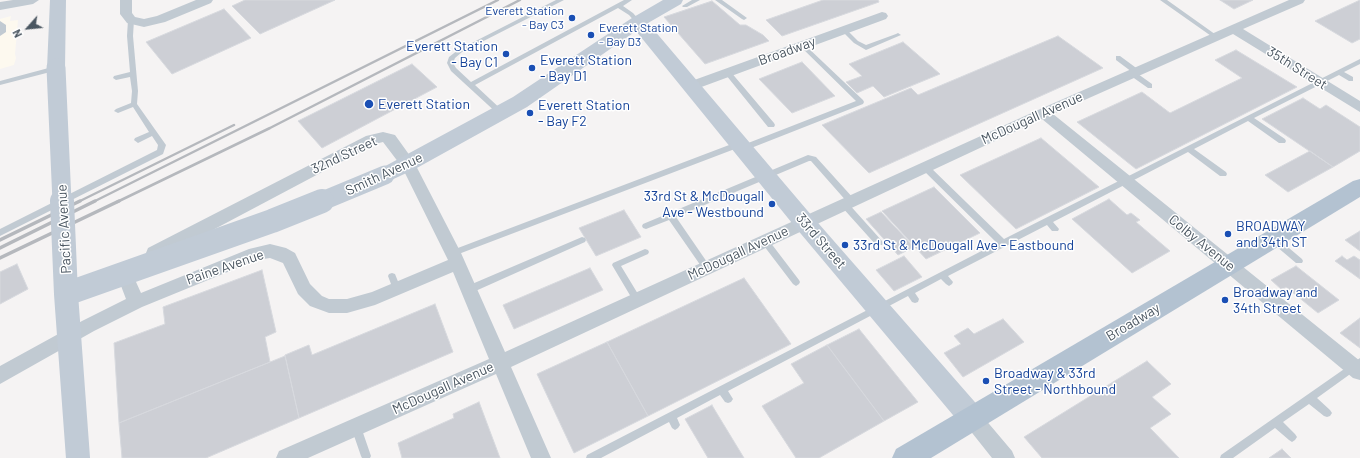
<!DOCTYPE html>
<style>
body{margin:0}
#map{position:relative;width:1360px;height:458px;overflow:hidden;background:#f5f3f3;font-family:Barlow,sans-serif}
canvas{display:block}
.north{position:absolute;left:8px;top:8px;width:40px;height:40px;-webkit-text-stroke:3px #fff;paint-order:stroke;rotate:243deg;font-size:11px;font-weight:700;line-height:16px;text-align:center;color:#4a5661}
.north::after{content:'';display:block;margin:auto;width:14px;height:18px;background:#4a5661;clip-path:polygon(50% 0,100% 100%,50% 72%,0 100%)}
</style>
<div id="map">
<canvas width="1360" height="458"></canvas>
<div class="north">N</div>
</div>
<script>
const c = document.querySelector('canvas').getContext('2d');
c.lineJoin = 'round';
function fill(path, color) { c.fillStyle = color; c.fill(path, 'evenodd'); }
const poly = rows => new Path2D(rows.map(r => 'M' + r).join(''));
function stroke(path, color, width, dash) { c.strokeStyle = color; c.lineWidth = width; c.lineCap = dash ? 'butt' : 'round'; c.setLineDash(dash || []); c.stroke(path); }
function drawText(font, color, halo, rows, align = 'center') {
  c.font = font + ' Barlow,sans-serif'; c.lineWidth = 3; c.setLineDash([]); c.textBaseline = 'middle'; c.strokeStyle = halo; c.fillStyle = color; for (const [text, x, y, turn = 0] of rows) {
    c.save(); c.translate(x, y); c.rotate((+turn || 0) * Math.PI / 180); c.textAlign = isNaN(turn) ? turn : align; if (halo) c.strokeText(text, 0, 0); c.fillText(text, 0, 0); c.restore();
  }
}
fill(poly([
 [11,16,10,21,18,20,15,54,16,58,14,65,0,69,0,19]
]), '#fdf9ef');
const building = poly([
 [245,0,335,0,260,34,232,6,245,0],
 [823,0,878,0,879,2,782,36,766,20,823,0],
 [1220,0,1253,0,1234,9,1220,0],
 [1360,0,1360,39,1352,43,1315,21,1360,0],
 [712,1,740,25,746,25,763,35,769,41,705,64,664,17,712,1],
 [224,9,251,38,172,74,146,42,224,9],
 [1058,36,1103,68,869,173,822,125,911,88,918,95,1058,36],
 [903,42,940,74,884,97,873,86,857,93,846,82,862,76,849,64,903,42],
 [1236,50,1297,87,1136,169,1077,122,1142,92,1170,113,1242,78,1215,60,1236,50],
 [802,62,835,96,792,113,759,79,802,62],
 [412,64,437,87,322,148,298,121,412,64],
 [1303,98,1320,109,1326,105,1360,127,1360,151,1333,167,1262,119,1303,98],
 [1041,138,1099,187,1016,229,960,175,1041,138],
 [1310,151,1333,167,1288,192,1265,175,1310,151],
 [934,187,980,233,926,259,882,211,934,187],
 [1109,199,1127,215,1131,213,1140,220,1136,222,1170,251,1132,273,1072,219,1109,199],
 [624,210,641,237,596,256,579,228,624,210],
 [881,212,914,247,898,255,866,219,881,212],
 [1360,231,1360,251,1345,240,1360,231],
 [904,256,922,277,894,291,876,270,904,256],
 [1342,256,1347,260,1354,256,1360,260,1360,279,1335,261,1342,256],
 [17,264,28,289,0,304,0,272,17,264],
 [1296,266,1339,300,1318,313,1286,287,1282,290,1271,280,1296,266],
 [590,268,603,290,514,329,503,305,590,268],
 [262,270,276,332,265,337,270,362,119,423,114,343,165,324,163,307,262,270],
 [744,278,791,344,648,416,607,342,744,278],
 [435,304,453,352,299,418,285,355,309,345,312,355,435,304],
 [1360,318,1360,348,1340,333,1360,318],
 [1003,319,1024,342,963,377,944,353,961,344,954,336,968,328,974,334,1003,319],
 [859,329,918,402,884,421,827,345,859,329],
 [607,342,648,416,574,453,537,374,607,342],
 [827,345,884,421,819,458,796,458,762,406,804,383,791,364,827,345],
 [285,356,299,418,206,458,122,458,119,423,285,356],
 [1147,361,1171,384,1152,397,1171,414,1150,428,1179,458,1042,458,1024,437,1147,361],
 [479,402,500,458,402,458,398,443,454,418,453,414,479,402],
 [712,405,713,407,744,458,708,458,685,419,712,405],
 [1282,449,1291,458,1269,458,1282,449]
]);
fill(building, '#cdcfd5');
stroke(building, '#d7d9de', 1);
fill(poly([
 [556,0,564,0,462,52,455,58,453,63,456,68,471,82,624,0,632,0,623,6,633,13,641,22,638,24,636,23,629,15,618,8,475,85,505,113,503,115,499,115,451,71,447,63,449,57,458,50,556,0],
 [692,0,700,0,687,7,683,7,682,6,692,0],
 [715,0,722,0,747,18,744,20,742,19,715,0],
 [1160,0,1167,0,1219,37,1216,39,1214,38,1160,0],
 [131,18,134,20,133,36,138,91,137,104,166,145,163,154,0,236,0,229,157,150,158,145,152,136,138,143,134,140,135,138,149,132,133,107,118,113,114,111,116,109,131,103,132,91,130,77,116,80,113,78,114,76,130,72,127,36,128,20,131,18],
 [844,28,846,29,858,41,866,45,896,34,898,33,901,35,866,50,854,43,841,30,844,28],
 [802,43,804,44,863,100,864,102,863,104,746,150,740,150,740,147,456,255,450,255,449,253,450,251,737,142,743,142,743,145,856,101,800,46,799,45,802,43],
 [1116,56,1120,56,1139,70,1140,72,1138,74,1152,84,1152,88,1148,88,1131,76,1130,74,1132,72,1116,60,1116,56],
 [1360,59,1360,64,1344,72,1353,77,1353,81,1349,81,1339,75,1254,118,1285,139,1286,141,1285,143,1279,143,1248,121,1194,149,1226,172,1227,174,1226,176,1220,176,1188,152,1053,222,1059,229,1058,231,1052,231,1047,225,948,276,953,282,952,284,949,286,946,284,941,279,915,293,919,299,918,302,915,303,912,302,908,296,728,391,733,399,731,402,728,403,725,402,720,395,677,418,680,425,678,428,675,430,672,428,669,422,601,458,586,458,587,455,997,243,922,169,921,167,922,165,928,165,1004,239,1360,59],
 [56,66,58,66,58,70,0,85,0,81,56,66],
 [726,71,730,71,774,123,775,125,774,127,768,127,726,75,726,71],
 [808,155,816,157,854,199,855,201,854,203,848,203,811,161,809,161,676,217,709,265,710,267,709,269,703,269,669,220,646,229,643,228,642,226,643,224,808,155],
 [844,201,847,202,882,241,883,243,882,245,876,245,841,206,840,204,844,201],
 [1273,236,1276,237,1302,259,1303,261,1302,263,1296,263,1270,241,1269,239,1270,237,1273,236],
 [582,237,585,238,586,240,585,242,471,293,468,294,465,293,464,290,465,287,582,237],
 [764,237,767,238,799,280,800,282,799,284,796,286,793,284,761,242,760,240,761,238,764,237],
 [645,249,648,250,649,252,648,254,621,266,641,299,640,302,637,303,634,302,612,265,613,263,645,249],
 [392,273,395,274,401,289,400,292,397,293,394,292,388,276,389,274,392,273],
 [1360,358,1360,367,1317,398,1330,410,1332,413,1330,416,1327,417,1324,416,1309,404,1283,422,1295,434,1297,437,1295,440,1292,442,1289,440,1275,428,1233,458,1220,458,1221,455,1360,358],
 [356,422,359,424,361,427,371,456,370,458,362,458,361,456,351,427,353,424,356,422]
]), '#c1cad2');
fill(poly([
 [13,0,39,0,33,4,0,10,0,2,13,0],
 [120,0,132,0,132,13,135,17,144,19,157,16,196,0,213,0,211,3,165,22,144,27,127,23,120,14,120,0],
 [1289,0,1305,0,1303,3,1243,29,1360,101,1360,112,1233,34,1053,114,1360,361,1360,380,1353,378,1042,119,511,367,551,458,531,458,496,374,308,458,276,458,279,451,489,359,453,272,375,305,347,313,329,313,310,306,298,294,283,263,270,258,257,260,142,307,94,331,0,384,0,366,82,321,126,299,115,270,117,265,128,260,134,262,136,267,132,273,141,293,249,249,270,244,286,248,295,253,310,284,322,296,329,299,347,299,372,292,448,260,402,167,383,142,375,144,160,258,154,260,148,258,146,253,148,248,366,136,383,132,395,135,413,160,461,253,505,352,1038,110,1289,0],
 [882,12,886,13,888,16,886,19,696,89,691,91,686,89,684,86,686,83,882,12],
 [0,21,6,25,6,32,0,36,0,21],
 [972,409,979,412,1012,451,1015,458,992,458,965,424,962,418,965,412,972,409]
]), '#c1cad2');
fill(poly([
 [50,0,66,0,65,68,62,72,56,74,50,72,47,68,50,0],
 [663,0,683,0,681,4,648,23,812,216,981,409,985,418,981,427,972,430,963,427,796,228,636,31,527,107,415,169,385,183,378,180,375,175,378,170,513,97,632,18,663,0]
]), '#c1cbd6');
fill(poly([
 [1360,179,1360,197,931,458,892,458,896,449,1353,181,1360,179]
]), '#b3c2d1');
stroke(poly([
 [78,202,234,125],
 [93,202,498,0],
 [117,202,270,128,520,0]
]), '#b5b8bd', 2.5);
stroke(poly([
 [0,240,80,201],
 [0,248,95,201],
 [0,258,119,201]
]), '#b5b8bd', 3.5);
stroke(poly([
 [56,68,62,202],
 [320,202,385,175]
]), '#c1cbd6', 19);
stroke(poly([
 [62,201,66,294,78,458],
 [66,294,272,221,322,201]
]), '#c1cbd6', 24);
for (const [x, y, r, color] of [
 [572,18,4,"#1a4fb4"],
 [591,35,4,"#1a4fb4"],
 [506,54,4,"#1a4fb4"],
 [532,68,4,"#1a4fb4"],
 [369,104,5,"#1a4fb4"],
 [530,113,4,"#1a4fb4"],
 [772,204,4,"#1a4fb4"],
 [1228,234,4,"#1a4fb4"],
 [845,245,4,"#1a4fb4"],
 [1225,300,4,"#1a4fb4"],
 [986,381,4,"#1a4fb4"]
]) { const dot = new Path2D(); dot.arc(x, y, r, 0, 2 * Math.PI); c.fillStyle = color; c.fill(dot); stroke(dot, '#fff', 1.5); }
drawText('12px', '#164399', '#fff', [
 ["Everett Station",564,11],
 ["- Bay C3",564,25],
 ["Everett Station",599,28,"left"],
 ["- Bay D3",599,42,"left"]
], 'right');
drawText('14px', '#164399', '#fff', [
 ["Everett Station",498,46,"right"],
 ["- Bay C1",498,62,"right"],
 ["Everett Station",540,60],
 ["- Bay D1",540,76],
 ["Everett Station",378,104],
 ["Everett Station",538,105],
 ["- Bay F2",538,121],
 ["33rd St & McDougall",764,196,"right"],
 ["Ave - Westbound",764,212,"right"],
 ["BROADWAY",1236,226],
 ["and 34th ST",1236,242],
 ["33rd St & McDougall Ave - Eastbound",853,245],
 ["Broadway and",1233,292],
 ["34th Street",1233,308],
 ["Broadway & 33rd",994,373],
 ["Street - Northbound",994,389]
], 'left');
drawText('14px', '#4a5661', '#fff', [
 ["Broadway",787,51,-20],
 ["35th Street",1297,68,32],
 ["McDougall Avenue",1032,118,-24],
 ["32nd Street",344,155,-25],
 ["Smith Avenue",384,174,-25],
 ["Pacific Avenue",64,229,-93],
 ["33rd Street",821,241,49],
 ["Colby Avenue",1202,243,39],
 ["McDougall Avenue",738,253,-25],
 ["Paine Avenue",225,267,-19],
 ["Broadway",1133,322,-31],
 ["McDougall Avenue",443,388,-24]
]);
</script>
